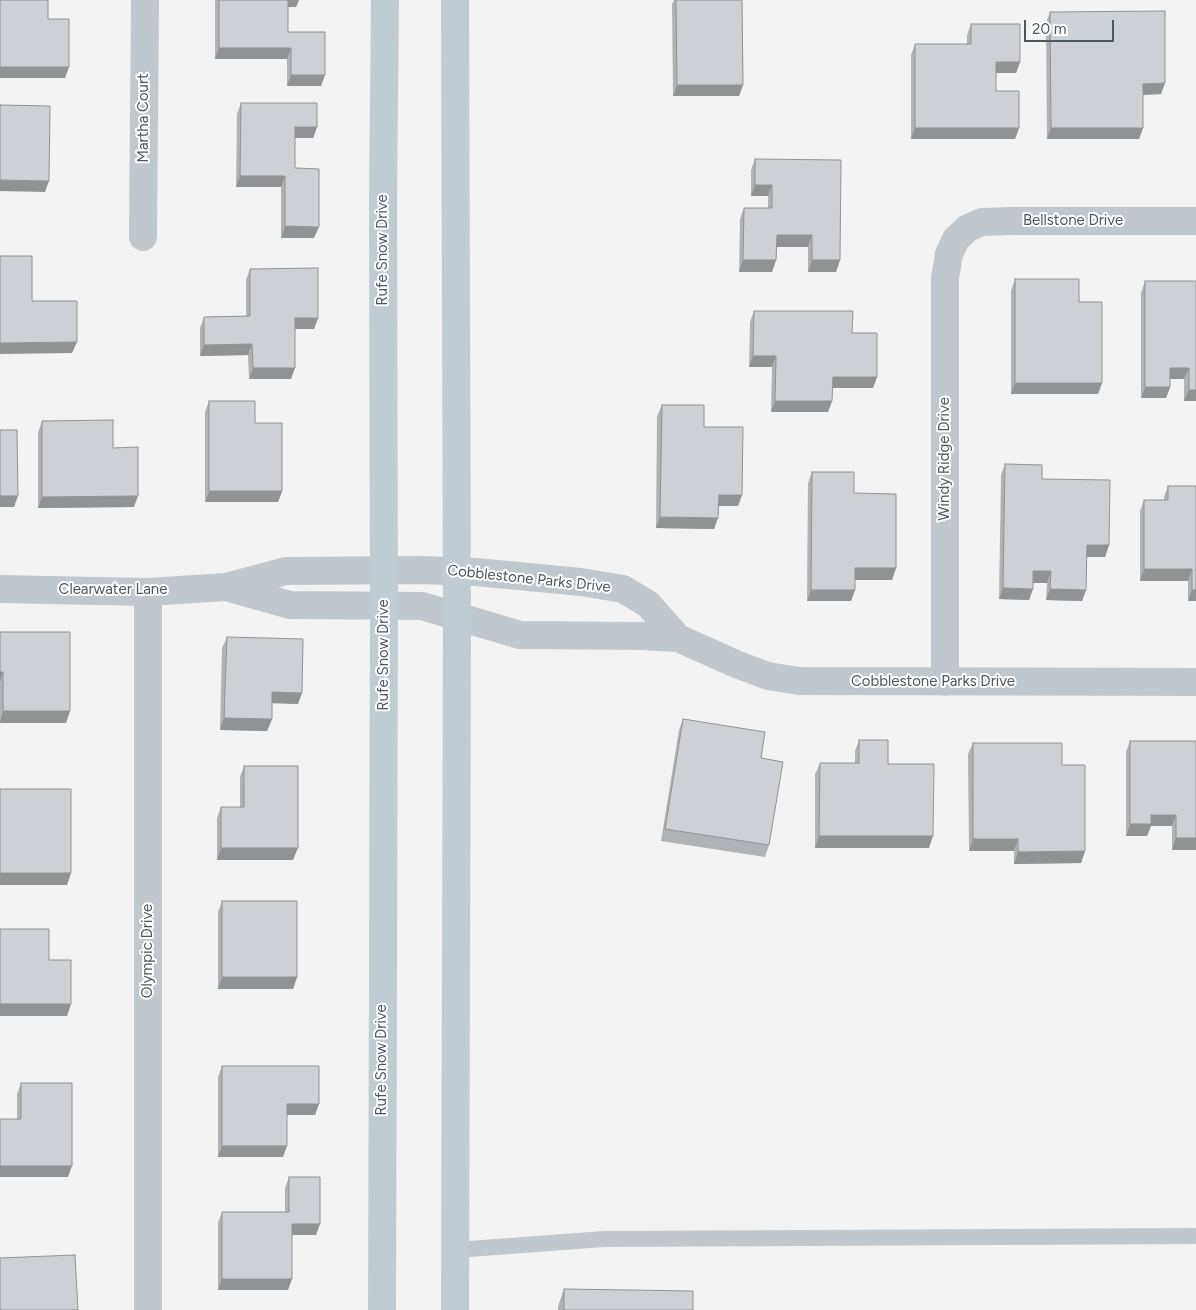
<!DOCTYPE html>
<style>
body{margin:0}
#map{position:relative;width:1196px;height:1310px;overflow:hidden;background:#f4f3f3;font-family:Figtree,sans-serif}
canvas{display:block}
.scale{position:absolute;left:1024px;top:20px;width:90px;height:22px;box-sizing:border-box;border:2px solid #4c585e;border-top:0;padding-left:6px;font-size:15px;line-height:18px;white-space:nowrap;color:#4c585e;-webkit-text-stroke:4px #fff;paint-order:stroke}
</style>
<div id="map">
<canvas width="1196" height="1310"></canvas>
<div class="scale">20 m</div>
</div>
<script>
const c = document.querySelector('canvas').getContext('2d');
c.lineJoin = 'round';
const poly = rows => new Path2D(rows.map(r => 'M' + r).join(''));
function stroke(path, color, width, dash) { c.strokeStyle = color; c.lineWidth = width; c.lineCap = dash ? 'butt' : 'round'; c.setLineDash(dash || []); c.stroke(path); }
function fill(path, color) { c.fillStyle = color; c.fill(path, 'evenodd'); }
function drawText(font, color, halo, rows, align = 'center') {
  c.font = font + ' Figtree,sans-serif'; c.lineWidth = 4; c.setLineDash([]); c.textBaseline = 'middle'; c.strokeStyle = halo; c.fillStyle = color; for (const [text, x, y, turn = 0] of rows) {
    c.save(); c.translate(x, y); c.rotate((+turn || 0) * Math.PI / 180); c.textAlign = isNaN(turn) ? turn : align; if (halo) c.strokeText(text, 0, 0); c.fillText(text, 0, 0); c.restore();
  }
}
stroke(poly([
 [456,1250,604,1239,1196,1236]
]), '#c0c8cd', 16);
stroke(poly([
 [143,237,145,0],
 [226,587,290,605,422,606,520,635,641,636,678,638,736,664,768,676,799,681,1196,682],
 [0,589,148,592,226,587,286,571,420,570,476,572,581,582,623,589,648,604,678,638],
 [148,592,148,1310],
 [945,682,945,278,949,254,956,239,968,228,982,222,1012,221,1196,221]
]), '#c0c8cd', 28);
stroke(poly([
 [455,0,457,617,455,1310],
 [382,1310,384,606,383,201,385,0]
]), '#c0cbd2', 28);
fill(poly([
 [215,0,299,0,296,7,288,7,288,32,321,86,287,86,287,59,215,59],
 [674,0,742,0,743,85,739,96,673,96,672,4],
 [1050,12,1161,94,1143,95,1143,128,1139,139,1047,139,1046,23],
 [971,24,1020,62,1016,73,996,73,996,91,1019,128,1015,139,911,139,911,55,915,44,967,44,967,35],
 [241,103,317,127,313,138,295,138,295,168,314,238,281,238,281,187,236,187,237,114],
 [755,159,840,260,836,272,808,272,808,247,777,247,776,260,772,272,739,272,740,219,744,208,768,208,768,196,751,196,751,170],
 [250,269,318,318,314,329,295,329,291,379,249,379,248,355,200,356,200,328,204,317,246,316,246,280],
 [1015,279,1079,302,1102,383,1098,394,1011,394,1011,291],
 [1145,281,1196,281,1196,401,1184,401,1184,379,1170,379,1170,387,1166,398,1141,398,1141,293],
 [754,311,877,377,873,388,832,388,832,401,828,412,771,412,772,367,749,367,750,322],
 [209,401,255,423,282,491,278,502,205,502,205,412],
 [662,405,704,427,742,495,738,506,718,506,714,529,656,528,657,416],
 [42,421,113,448,134,507,38,508,38,433],
 [1005,464,1042,479,1109,545,1105,557,1087,557,1086,590,1082,601,1046,600,1047,583,1033,583,1033,589,1029,600,999,599,1001,475],
 [812,472,854,493,896,568,892,580,855,580,855,590,851,601,807,601,808,483],
 [1168,486,1196,486,1196,601,1188,601,1188,581,1140,581,1140,511,1144,500,1164,500,1164,497],
 [0,632,66,723,0,723],
 [227,637,298,704,272,703,272,719,267,731,220,730,222,648],
 [683,719,769,845,765,857,661,841,679,730],
 [859,740,888,764,929,848,815,848,815,774,820,763,855,763,855,751],
 [1130,741,1196,741,1196,850,1172,850,1172,826,1151,826,1147,836,1126,836,1126,752],
 [973,743,1062,765,1085,851,1081,863,1014,864,1014,851,969,851,968,754],
 [244,766,293,860,217,860,217,818,221,807,240,807,240,777],
 [222,901,297,977,293,989,218,989,218,912],
 [222,1066,315,1115,287,1115,283,1157,218,1157,218,1077],
 [21,1083,68,1177,0,1177,17,1119,17,1094],
 [289,1177,316,1235,292,1235,288,1290,218,1290,218,1223,222,1212,285,1212,285,1188],
 [564,1289,693,1310,558,1310,558,1306]
]), '#b0b3b6');
fill(poly([
 [287,0,299,0,296,7,284,7],
 [219,48,291,48,287,59,215,59],
 [996,62,1020,62,1016,73,992,73],
 [0,67,69,67,65,78,0,78],
 [291,75,325,75,321,86,287,86],
 [1165,83,1161,94,1139,95,1143,84],
 [677,85,743,85,739,96,673,96],
 [295,127,317,127,313,138,291,138],
 [915,128,1019,128,1015,139,911,139],
 [1051,128,1143,128,1139,139,1047,139],
 [240,176,285,176,281,187,236,187],
 [0,180,49,181,45,192,0,191],
 [755,185,772,185,768,196,751,196],
 [285,226,319,227,314,238,281,238],
 [777,235,812,235,808,247,773,247],
 [743,260,776,260,772,272,739,272],
 [812,260,840,260,836,272,808,272],
 [295,318,318,318,314,329,291,329],
 [77,342,72,353,0,354,0,343],
 [252,344,248,355,200,356,204,345],
 [753,356,776,356,772,367,749,367],
 [253,368,295,368,291,379,249,379],
 [1170,368,1189,368,1184,379,1166,379],
 [833,377,877,377,873,388,829,388],
 [1015,383,1102,383,1098,394,1011,394],
 [1145,387,1170,387,1166,398,1141,398],
 [1189,390,1196,390,1196,401,1184,401],
 [775,401,832,401,828,412,771,412],
 [209,491,282,491,278,502,205,502],
 [719,495,742,495,738,506,715,506],
 [0,496,18,496,14,507,0,507],
 [138,496,134,507,38,508,42,497],
 [660,517,718,518,714,529,656,528],
 [1087,545,1109,545,1105,557,1083,557],
 [855,568,896,568,892,580,851,580],
 [1144,569,1192,569,1188,581,1140,581],
 [1033,571,1051,571,1047,583,1029,583],
 [1003,588,1033,589,1029,600,999,599],
 [1050,589,1086,590,1082,601,1046,600],
 [811,590,855,590,851,601,807,601],
 [1192,590,1196,590,1196,601,1188,601],
 [0,672,3,672,0,682],
 [272,692,302,693,298,704,268,703],
 [3,711,70,711,66,723,0,723],
 [224,718,272,719,267,731,220,730],
 [1151,815,1176,815,1172,826,1151,826,1147,836,1126,836,1130,824],
 [819,836,933,836,929,848,815,848],
 [1176,838,1196,838,1196,850,1172,850],
 [973,839,1018,839,1014,851,969,851],
 [221,848,298,848,293,860,217,860],
 [1085,851,1081,863,1014,864,1018,852],
 [0,873,71,873,67,885,0,885],
 [222,977,297,977,293,989,218,989],
 [0,1004,71,1004,67,1016,0,1016],
 [287,1104,319,1104,315,1115,283,1115],
 [222,1146,287,1146,283,1157,218,1157],
 [0,1166,72,1166,68,1177,0,1177],
 [292,1224,320,1224,316,1235,288,1235],
 [222,1279,292,1279,288,1290,218,1290]
]), '#909294');
const building = poly([
 [0,0,48,0,48,19,69,19,69,67,0,67,0,0],
 [219,0,288,0,288,32,325,32,325,75,291,75,291,48,219,48,219,0],
 [676,0,742,0,743,85,677,85,676,0],
 [1165,11,1165,83,1143,84,1143,128,1051,128,1050,12,1165,11],
 [971,24,1020,24,1020,62,996,62,996,91,1019,91,1019,128,915,128,915,44,971,44,971,24],
 [241,103,317,103,317,127,295,127,295,168,319,169,319,227,285,226,285,176,240,176,241,103],
 [0,105,50,106,49,181,0,180,0,105],
 [755,159,841,160,840,260,812,260,812,235,777,235,776,260,743,260,744,208,772,208,772,185,755,185,755,159],
 [0,256,32,256,32,301,77,301,77,342,0,343,0,256],
 [318,268,318,318,295,318,295,368,253,368,252,344,204,345,204,317,250,316,250,269,318,268],
 [1015,279,1079,279,1079,302,1102,302,1102,383,1015,383,1015,279],
 [1145,281,1196,281,1196,390,1189,390,1189,368,1170,368,1170,387,1145,387,1145,281],
 [754,311,853,311,852,333,877,333,877,377,833,377,832,401,775,401,776,356,753,356,754,311],
 [209,401,255,401,255,423,282,423,282,491,209,491,209,401],
 [662,405,704,405,704,427,743,427,742,495,719,495,718,518,660,517,662,405],
 [113,420,113,448,138,447,138,496,42,497,42,421,113,420],
 [0,430,17,430,18,496,0,496,0,430],
 [1005,464,1042,465,1042,479,1110,480,1109,545,1087,545,1086,590,1050,589,1051,571,1033,571,1033,589,1003,588,1005,464],
 [812,472,854,472,854,493,896,494,896,568,855,568,855,590,811,590,812,472],
 [1168,486,1196,486,1196,590,1192,590,1192,569,1144,569,1144,500,1168,500,1168,486],
 [0,632,70,632,70,711,3,711,3,672,0,672,0,632],
 [227,637,303,639,302,693,272,692,272,719,224,718,227,637],
 [683,719,765,732,761,758,783,762,769,845,665,829,683,719],
 [859,740,888,740,888,764,934,764,933,836,819,836,820,763,859,763,859,740],
 [1130,741,1196,741,1196,838,1176,838,1176,815,1151,815,1151,824,1130,824,1130,741],
 [973,743,1062,743,1062,765,1085,765,1085,851,1018,852,1018,839,973,839,973,743],
 [244,766,298,766,298,848,221,848,221,807,244,807,244,766],
 [0,789,71,789,71,873,0,873,0,789],
 [222,901,297,901,297,977,222,977,222,901],
 [0,929,49,929,49,960,71,960,71,1004,0,1004,0,929],
 [222,1066,319,1066,319,1104,287,1104,287,1146,222,1146,222,1066],
 [21,1083,72,1083,72,1166,0,1166,0,1119,21,1119,21,1083],
 [289,1177,320,1177,320,1224,292,1224,292,1279,222,1279,222,1212,289,1212,289,1177],
 [75,1255,78,1310,0,1310,0,1258,75,1255],
 [564,1289,693,1291,693,1310,564,1310,564,1289]
]);
fill(building, '#cdd0d4');
stroke(building, '#909294', 1);
drawText('15px', '#4c585e', '#fff', [
 ["Martha Court",144,118,-90],
 ["Bellstone Drive",1073,221],
 ["Rufe Snow Drive",383,250,-90],
 ["Windy Ridge Drive",945,459,-90],
 ["Cobblestone Parks Drive",529,579,6],
 ["Clearwater Lane",113,590],
 ["Rufe Snow Drive",384,655,-90],
 ["Cobblestone Parks Drive",933,682],
 ["Olympic Drive",148,951,-90],
 ["Rufe Snow Drive",382,1060,-90]
]);
</script>
